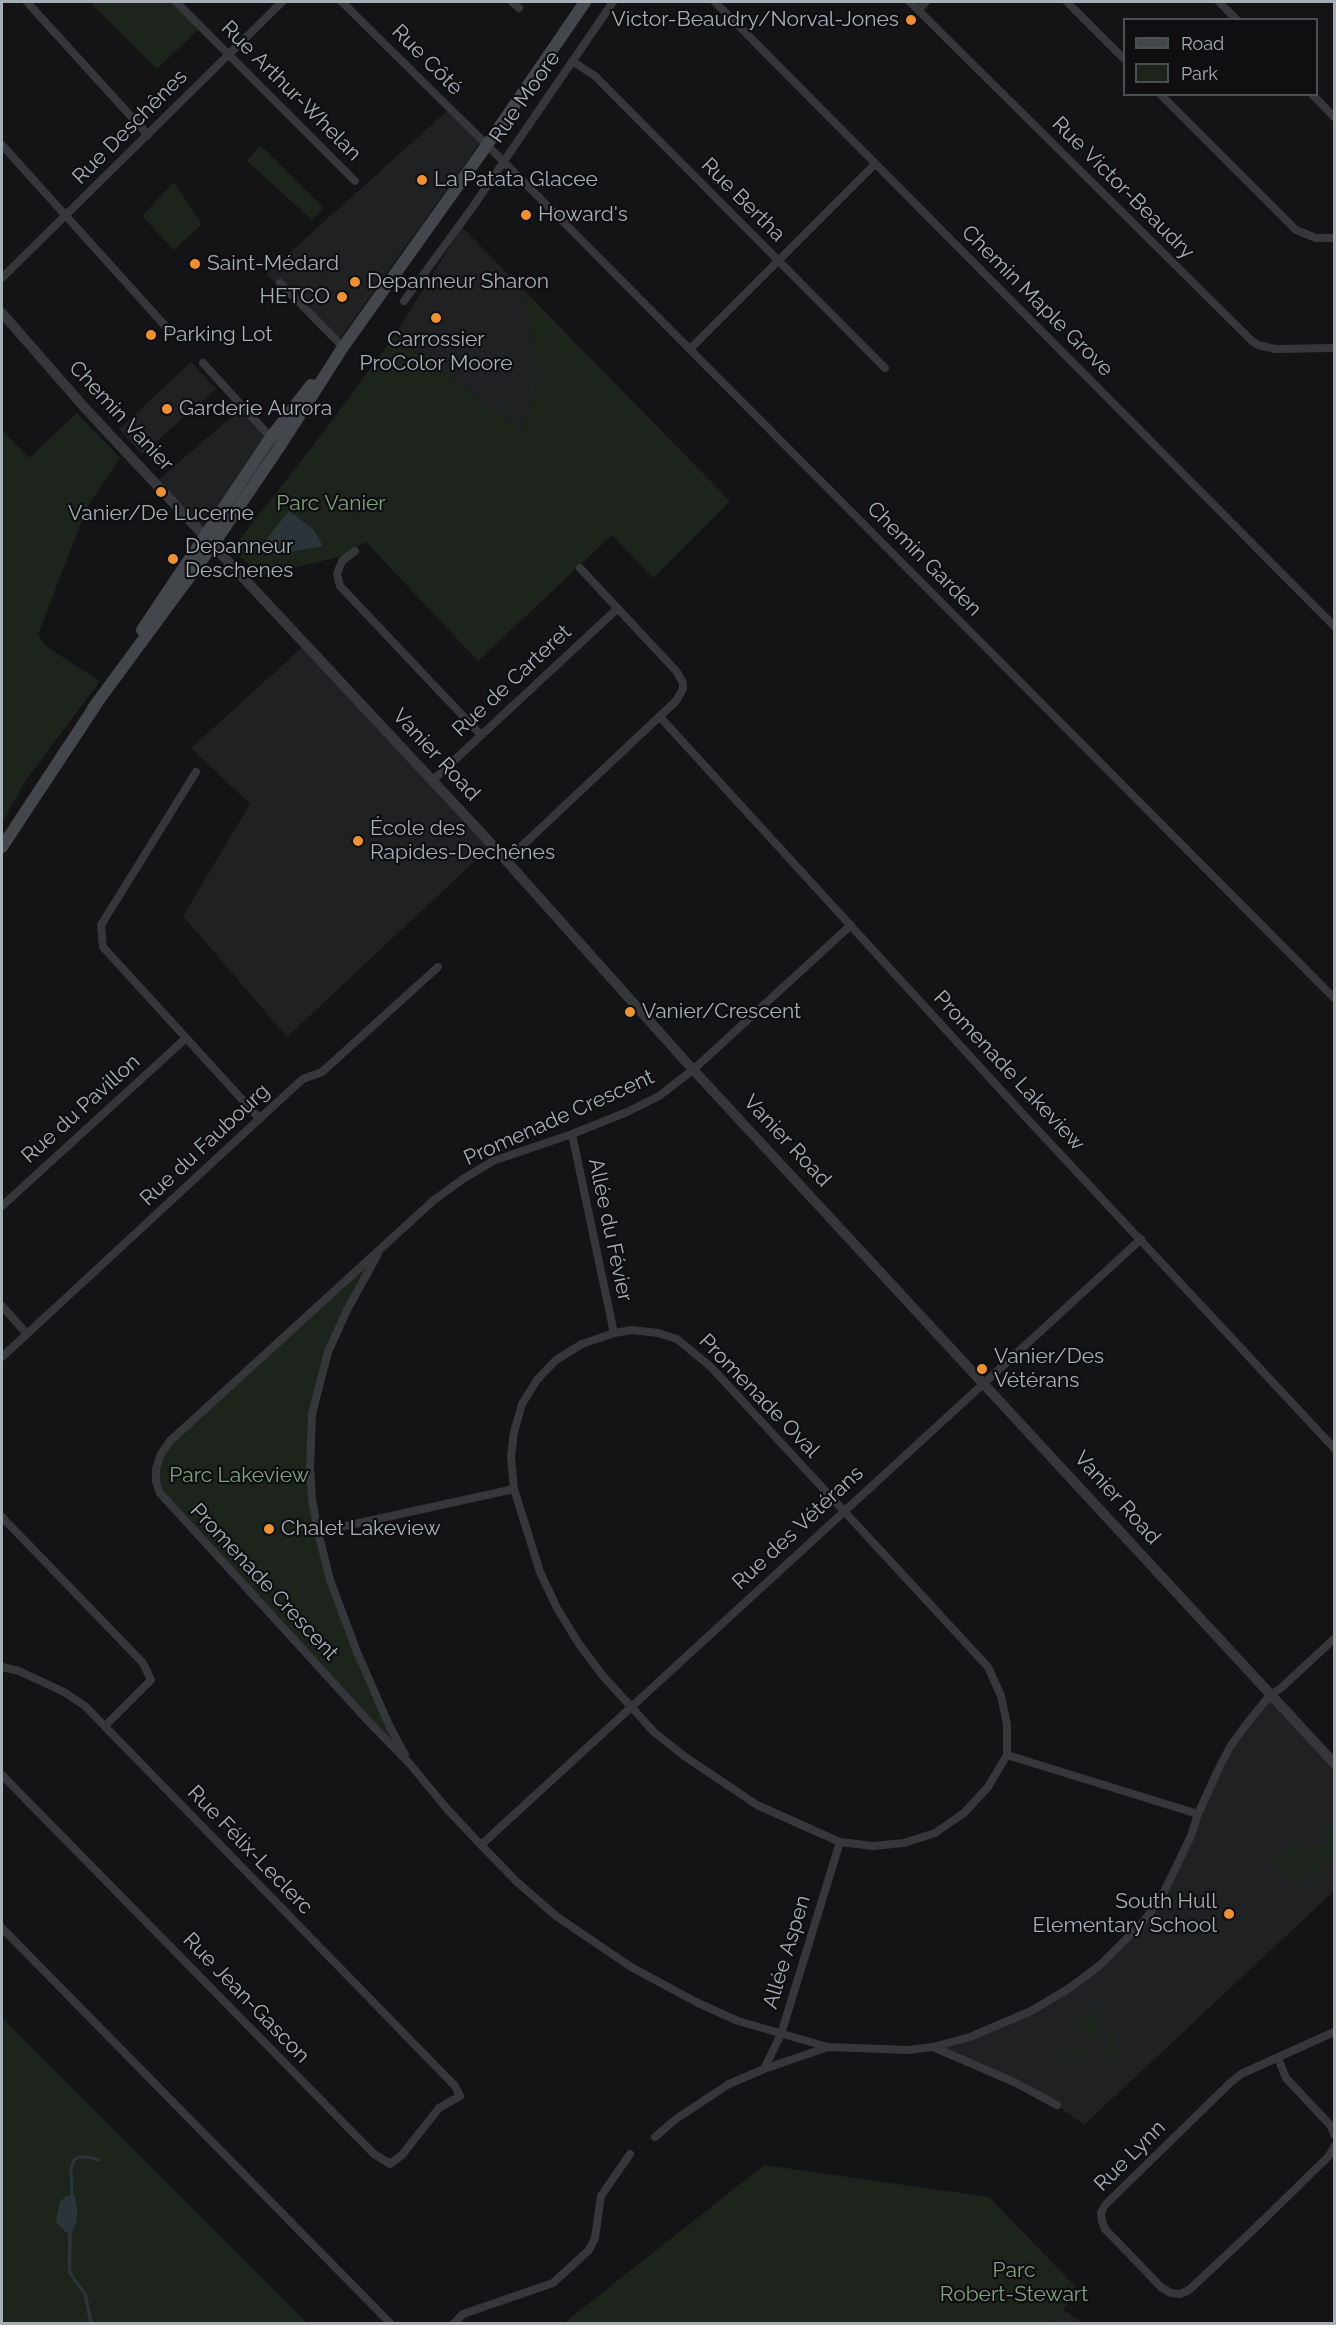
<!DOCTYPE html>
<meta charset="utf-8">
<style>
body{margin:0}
#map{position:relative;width:1336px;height:2325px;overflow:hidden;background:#141416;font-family:Raleway,sans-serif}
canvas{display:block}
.frame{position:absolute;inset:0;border:3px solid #a6aeb6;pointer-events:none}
.legend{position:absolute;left:1123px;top:18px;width:195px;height:78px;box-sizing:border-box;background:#0f0f11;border:2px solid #4b4f53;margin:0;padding:8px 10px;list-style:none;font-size:18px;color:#a6aeb6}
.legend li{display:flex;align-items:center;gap:12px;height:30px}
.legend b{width:30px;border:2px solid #4b4f53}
</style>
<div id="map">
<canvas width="1336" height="2325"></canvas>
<div class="frame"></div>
<ul class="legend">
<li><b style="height:8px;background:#43464b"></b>Road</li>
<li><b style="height:16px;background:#1c241c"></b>Park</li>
</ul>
</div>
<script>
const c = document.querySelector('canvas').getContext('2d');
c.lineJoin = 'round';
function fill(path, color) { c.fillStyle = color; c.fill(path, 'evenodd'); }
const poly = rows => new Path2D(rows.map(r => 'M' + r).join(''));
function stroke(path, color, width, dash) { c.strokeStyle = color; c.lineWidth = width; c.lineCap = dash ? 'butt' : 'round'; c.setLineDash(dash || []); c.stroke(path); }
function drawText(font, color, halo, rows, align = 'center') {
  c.font = font + ' Raleway,sans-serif'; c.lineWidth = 4.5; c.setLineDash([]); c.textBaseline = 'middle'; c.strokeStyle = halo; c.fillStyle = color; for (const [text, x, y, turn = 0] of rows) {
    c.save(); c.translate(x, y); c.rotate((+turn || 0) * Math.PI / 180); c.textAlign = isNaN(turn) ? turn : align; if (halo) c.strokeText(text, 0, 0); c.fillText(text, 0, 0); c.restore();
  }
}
fill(poly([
 [447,111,480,143,336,344,266,274],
 [462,227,522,288,539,374,521,429,394,336],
 [191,362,216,389,142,454,119,429],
 [243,407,271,437,205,537,156,482],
 [306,644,492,845,287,1037,183,916,250,804,191,748],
 [1270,1695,1334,1763,1334,1891,1084,2125,1057,2105,933,2047,1002,2025,1099,1966,1163,1894,1218,1770],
 [1063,2310,1083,2323,1047,2324]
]), '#202123');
fill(poly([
 [90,2,182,2,203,23,198,30,157,69],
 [260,145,324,208,312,220,247,161],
 [174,182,202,224,174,250,142,216],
 [522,288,730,501,653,578,612,535,478,661,366,542,342,556,261,576,232,549,325,430,394,336,521,429,539,374],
 [77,413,120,458,87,507,38,635,47,647,100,681,24,783,2,824,2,430,29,458],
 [385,1244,328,1352,312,1414,312,1499,344,1619,409,1763,167,1504,156,1469,161,1454],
 [1334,1825,1334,1850,1322,1836,1326,1830],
 [1320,1842,1325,1847,1329,1847,1333,1854,1331,1860,1327,1861,1319,1858,1319,1851,1310,1850,1311,1854,1324,1867,1326,1874,1320,1878,1305,1872,1298,1877,1287,1878,1268,1857,1276,1858,1288,1848,1298,1849,1307,1843,1312,1845],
 [1089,2010,1104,2027,1092,2039,1078,2028,1077,2019],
 [2,2018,307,2323,2,2323],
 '1103 2049a8 8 0 1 1 16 0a8 8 0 1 1-16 0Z',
 '1068 2050a8 8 0 1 1 16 0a8 8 0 1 1-16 0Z',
 [764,2165,989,2197,1078,2289,1063,2310,1047,2323,564,2323]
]), '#1c241c');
fill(poly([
 [289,511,313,529,323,546,285,553,279,549,268,549,265,541],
 [67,2196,75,2196,77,2208,77,2221,72,2233,71,2269,73,2275,87,2294,93,2323,89,2323,84,2296,68,2273,68,2234,56,2222,60,2201]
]), '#2b3539');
stroke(poly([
 [72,2197,71,2169,74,2160,79,2157,88,2157,99,2160]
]), '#2b3539', 3);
stroke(poly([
 [27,2,148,135],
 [176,2,355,181],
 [342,2,487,145,1334,998],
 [512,2,519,8],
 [715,2,1334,626],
 [910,2,1252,341,1258,345,1275,349,1334,348],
 [1067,2,1124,59],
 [1219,2,1237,20],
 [918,10,926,2],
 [572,61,595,76,885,368],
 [1160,94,1296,230,1316,238,1334,238],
 [1312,94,1334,117],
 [2,145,168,329],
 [2,278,282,2],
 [280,283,343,347],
 [404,301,472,208,613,2],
 [690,349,875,164],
 [203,363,273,440],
 [355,551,342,561,337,574,340,586,480,734],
 [660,717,1021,1112,1334,1448],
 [196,772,101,925,103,947,260,1119],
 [432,781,617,609],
 [507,860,676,701,683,689,683,683,677,672,580,568],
 [851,925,694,1069,659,1096,627,1112,572,1134,493,1161,463,1179,434,1200,170,1441,161,1454,156,1469,156,1482,160,1493,370,1723,409,1763,448,1810,481,1845,517,1882,556,1916,631,1967,698,2003,738,2021,828,2047,908,2050,933,2047,970,2037,1031,2011,1068,1989,1099,1966,1144,1921,1163,1894,1191,1836,1198,1814,1218,1770,1230,1747,1245,1726,1270,1695,1281,1688,1334,1639],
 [572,1134,614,1333],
 [2,1206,185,1039],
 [378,1254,347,1310,328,1352,312,1414,310,1468,312,1499,318,1532,330,1580,357,1652,389,1725,405,1755],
 [2,1306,27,1334],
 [632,1330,658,1333,677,1339,711,1367,988,1667,1001,1696,1007,1724,1007,1755,988,1787,964,1813,935,1833,904,1843,873,1846,840,1842,757,1805,684,1756,654,1732,603,1676,579,1644,557,1608,540,1572,514,1489,511,1457,514,1432,522,1404,537,1380,556,1360,582,1344,614,1333,632,1330],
 [2,1357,296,1085,303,1079,322,1072,438,967],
 [2,1517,143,1663,151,1680,105,1726],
 [318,1532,514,1489],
 [2,1667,19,1671,64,1692,85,1706,455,2086,460,2096,439,2108,402,2155,390,2164,374,2154,2,1775],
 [1007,1755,1198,1814],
 [481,1845,1141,1239],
 [2,1928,391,2324],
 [1334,2032,1241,2074,1230,2083,1105,2205,1101,2213,1102,2221,1105,2229,1162,2288,1171,2293,1180,2294,1189,2290,1250,2233,1329,2156,1334,2147],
 [933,2047,1014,2082,1057,2105],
 [1278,2058,1286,2078,1331,2126,1334,2134],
 [764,2069,781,2034,840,1842],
 [655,2137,676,2119,729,2084,764,2069,828,2047],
 [453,2324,463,2314,553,2283,589,2250,595,2238,601,2196,630,2154]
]), '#35373b', 8);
stroke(poly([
 [2,313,84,407,485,837,687,1063,1334,1763]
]), '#35373b', 10);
stroke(poly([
 [142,630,271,437,311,385],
 [93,708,213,545,280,446,343,347,487,145,585,2],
 [2,847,97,703]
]), '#43464b', 12);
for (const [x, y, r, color] of [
 [911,20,6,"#ee9134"],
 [422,180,6,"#ee9134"],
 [526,215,6,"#ee9134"],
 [195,264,6,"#ee9134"],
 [355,282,6,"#ee9134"],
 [342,297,6,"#ee9134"],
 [436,318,6,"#ee9134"],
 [151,335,6,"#ee9134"],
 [167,409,6,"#ee9134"],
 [161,492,6,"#ee9134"],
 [173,559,6,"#ee9134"],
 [358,841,6,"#ee9134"],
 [630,1012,6,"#ee9134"],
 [982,1369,6,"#ee9134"],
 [269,1529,6,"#ee9134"],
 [1229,1914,6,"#ee9134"]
]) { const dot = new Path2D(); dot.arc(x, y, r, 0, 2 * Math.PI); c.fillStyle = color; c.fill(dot); stroke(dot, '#0f0f11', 2); }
drawText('21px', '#a6aeb6', '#0f0f11', [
 ["Victor-Beaudry/Norval-Jones",899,20,"right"],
 ["La Patata Glacee",434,180],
 ["Howard's",538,215],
 ["Saint-Médard",207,264],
 ["Depanneur Sharon",367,282],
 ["HETCO",330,297,"right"],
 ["Parking Lot",163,335],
 ["Carrossier",436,340,"center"],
 ["ProColor Moore",436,364,"center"],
 ["Garderie Aurora",179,409],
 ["Vanier/De Lucerne",161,514,"center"],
 ["Depanneur",185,547],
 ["Deschenes",185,571],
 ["École des",370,829],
 ["Rapides-Dechênes",370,853],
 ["Vanier/Crescent",642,1012],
 ["Vanier/Des",994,1357],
 ["Vétérans",994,1381],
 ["Chalet Lakeview",281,1529],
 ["South Hull",1217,1902,"right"],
 ["Elementary School",1217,1926,"right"]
], 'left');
drawText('21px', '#a6aeb6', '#0f0f11', [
 ["Rue Côté",427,60,45],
 ["Rue Arthur-Whelan",291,91,45],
 ["Rue Moore",525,97,-55],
 ["Rue Deschênes",130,127,-45],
 ["Rue Victor-Beaudry",1123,188,45],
 ["Rue Bertha",743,200,45],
 ["Chemin Maple Grove",1037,301,45],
 ["Chemin Vanier",121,416,47],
 ["Chemin Garden",924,559,45],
 ["Rue de Carteret",512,681,-43],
 ["Vanier Road",436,755,47],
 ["Promenade Lakeview",1009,1071,47],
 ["Rue du Pavillon",81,1109,-42],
 ["Promenade Crescent",559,1118,-24],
 ["Vanier Road",787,1141,47],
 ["Rue du Faubourg",205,1145,-43],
 ["Allée du Févier",610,1230,78],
 ["Promenade Oval",759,1396,46],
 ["Vanier Road",1117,1498,48],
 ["Rue des Vétérans",798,1528,-43],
 ["Promenade Crescent",264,1582,47],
 ["Rue Félix-Leclerc",250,1850,46],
 ["Allée Aspen",787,1952,-73],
 ["Rue Jean-Gascon",246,1998,46],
 ["Rue Lynn",1130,2156,-45]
]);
drawText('21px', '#81a17d', '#0f0f11', [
 ["Parc Vanier",331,504],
 ["Parc Lakeview",239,1476],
 ["Parc",1014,2271],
 ["Robert-Stewart",1014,2295]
]);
</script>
